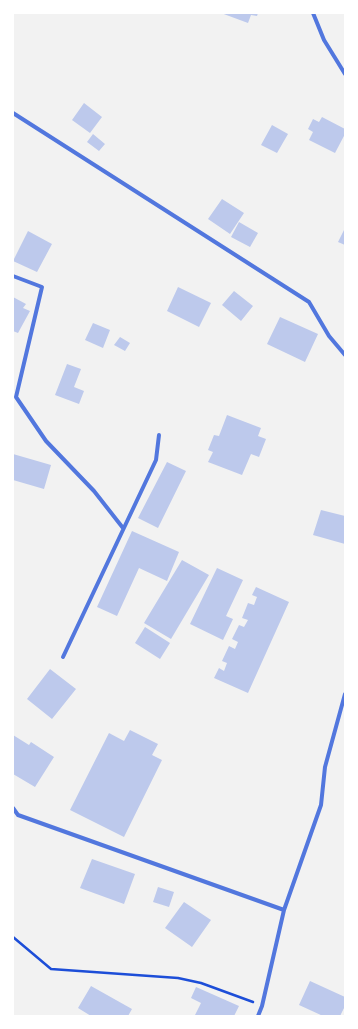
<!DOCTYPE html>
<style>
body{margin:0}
#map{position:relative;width:358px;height:1029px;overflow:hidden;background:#f2f2f2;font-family:"Varela Round",sans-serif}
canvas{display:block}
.frame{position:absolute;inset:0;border:14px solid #fff;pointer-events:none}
</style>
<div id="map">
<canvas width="358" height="1029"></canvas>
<div class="frame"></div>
</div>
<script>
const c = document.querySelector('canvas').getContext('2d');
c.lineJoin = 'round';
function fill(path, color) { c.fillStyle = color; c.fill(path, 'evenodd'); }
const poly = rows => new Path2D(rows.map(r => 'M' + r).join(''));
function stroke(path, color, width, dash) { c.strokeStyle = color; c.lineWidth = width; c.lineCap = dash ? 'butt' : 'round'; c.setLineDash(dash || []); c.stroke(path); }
fill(poly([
 [221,13,258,13,257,16,251,15,248,23],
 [84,103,102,117,90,133,72,120],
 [322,117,345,129,345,134,335,153,309,140,313,132,308,129,313,119,319,122],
 [272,125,288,134,277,153,261,145],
 [93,134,105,144,99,151,87,142],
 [222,199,244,213,230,234,208,219],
 [239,222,258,233,250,247,231,237],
 [344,230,345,231,345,245,338,242],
 [28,231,52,244,37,272,13,261],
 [178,287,211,303,199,327,167,311],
 [234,291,253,306,241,321,222,305],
 [13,297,26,304,23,308,30,311,18,333,13,331],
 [280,317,318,334,305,362,267,344],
 [93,323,110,330,103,348,85,340],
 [120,337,130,343,125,351,114,345],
 [67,364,81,369,74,387,84,391,79,404,55,395],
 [227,415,261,428,258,436,266,439,259,457,251,454,242,475,208,462,213,452,208,450,214,435,219,436],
 [13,454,51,465,44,489,13,480],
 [167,462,186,471,158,528,138,518],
 [321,510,345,516,345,544,313,535],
 [132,531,179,552,167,581,139,568,117,616,97,607],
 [182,560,209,575,171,639,144,623],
 [217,568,243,580,226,616,233,619,223,640,190,624],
 [256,587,289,602,248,693,214,678,219,668,224,671,227,663,222,661,229,646,235,649,238,642,232,639,239,625,244,627,248,620,242,618,248,603,254,605,257,597,252,595],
 [145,627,170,643,160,659,135,643],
 [50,669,76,689,52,719,27,699],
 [130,730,158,744,152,755,162,760,124,837,70,810,109,733,124,741],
 [13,735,29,745,31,742,54,757,35,787,13,774],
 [92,859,135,874,124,904,80,888],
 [158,887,174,892,169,907,153,902],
 [184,902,211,920,192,947,165,928],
 [310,981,345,997,345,1006,340,1016,323,1016,299,1005],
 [91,986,132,1009,128,1016,91,1016,78,1008],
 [196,987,239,1006,234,1016,195,1015,201,1003,191,998]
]), '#bdc9ec');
stroke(poly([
 [13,937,51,969,178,978,201,983,253,1002]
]), '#1d4ed8', 2.5);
stroke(poly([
 [313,13,324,40,345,74],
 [13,113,309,302,329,336,345,355],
 [13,276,42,287,16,397,46,441,94,491,123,528],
 [63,657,156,460,159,435],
 [13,808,18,815,284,910],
 [258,1016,262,1006,284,910,321,805,325,767,345,694]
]), '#5277de', 4);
</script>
